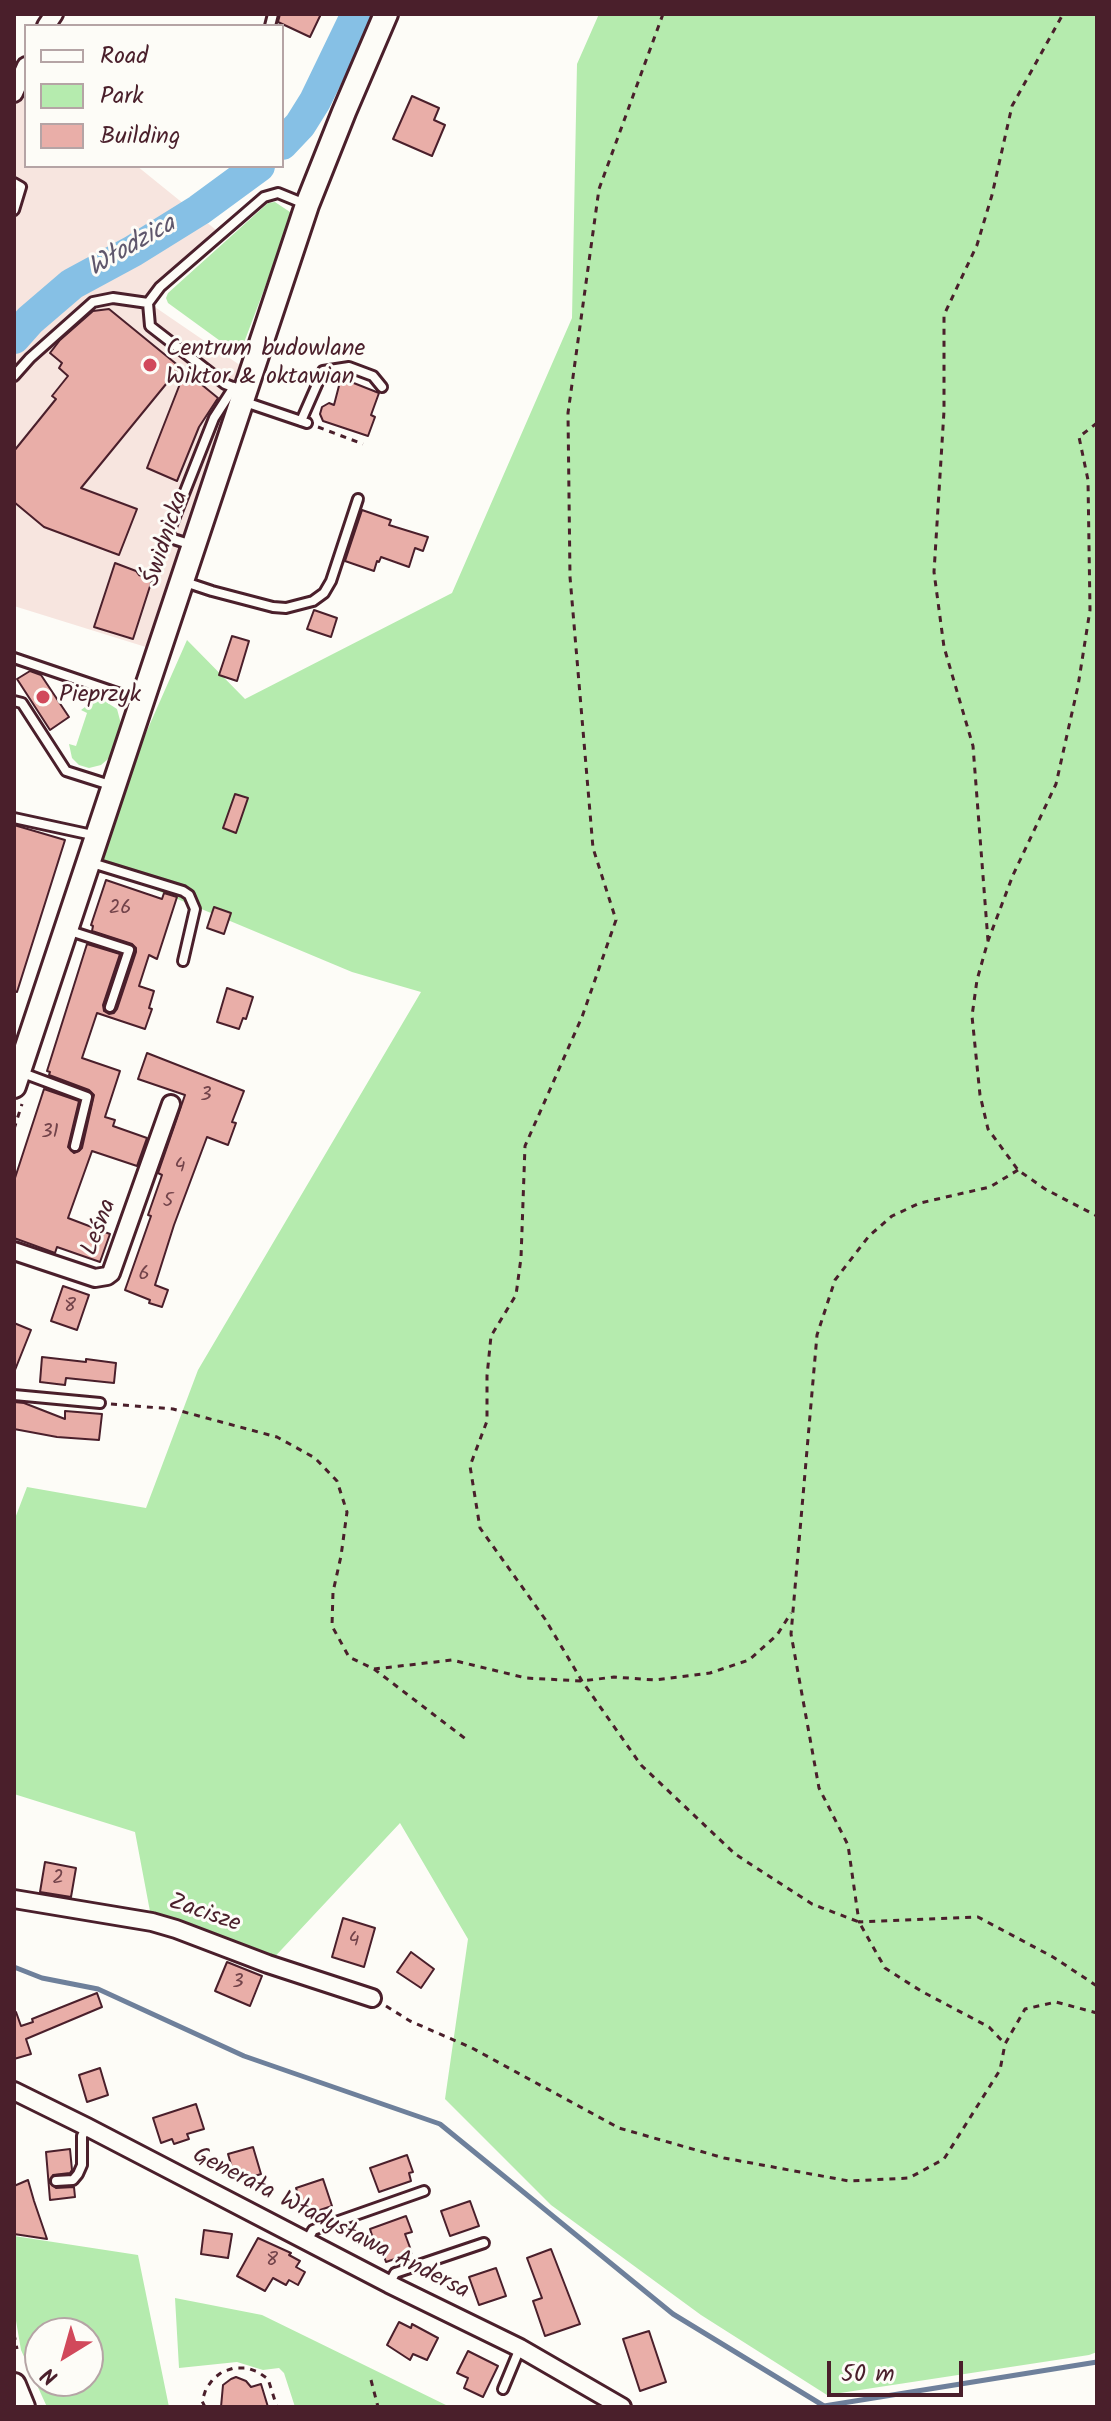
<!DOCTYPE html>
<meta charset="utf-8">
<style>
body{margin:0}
#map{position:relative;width:1111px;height:2421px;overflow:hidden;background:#fdfcf7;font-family:Kalam,sans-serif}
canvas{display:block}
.frame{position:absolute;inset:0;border:16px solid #4a1f2b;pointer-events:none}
.legend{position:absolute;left:24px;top:24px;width:260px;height:144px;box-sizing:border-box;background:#fdfcf7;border:2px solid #b5a4a5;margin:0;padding:10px 14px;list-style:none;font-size:24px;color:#4a1f2b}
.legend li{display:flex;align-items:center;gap:16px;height:40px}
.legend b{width:40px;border:2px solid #b5a4a5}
.north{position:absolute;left:24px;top:2317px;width:80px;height:80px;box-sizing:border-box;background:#fdfcf7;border:2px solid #b5a4a5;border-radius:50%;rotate:217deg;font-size:22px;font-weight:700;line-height:32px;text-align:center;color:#4a1f2b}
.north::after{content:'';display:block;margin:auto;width:28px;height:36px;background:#d1495b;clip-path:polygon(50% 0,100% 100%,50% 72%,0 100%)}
.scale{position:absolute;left:827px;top:2361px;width:136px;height:36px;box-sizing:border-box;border:4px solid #4a1f2b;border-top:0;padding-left:10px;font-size:24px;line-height:28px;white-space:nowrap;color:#4a1f2b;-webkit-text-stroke:6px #fdfcf7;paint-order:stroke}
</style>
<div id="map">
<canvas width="1111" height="2421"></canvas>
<div class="frame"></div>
<ul class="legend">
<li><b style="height:10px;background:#fdfcf7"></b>Road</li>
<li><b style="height:22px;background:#b5ebae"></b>Park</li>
<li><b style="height:22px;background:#e9aea8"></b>Building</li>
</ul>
<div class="north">N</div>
<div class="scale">50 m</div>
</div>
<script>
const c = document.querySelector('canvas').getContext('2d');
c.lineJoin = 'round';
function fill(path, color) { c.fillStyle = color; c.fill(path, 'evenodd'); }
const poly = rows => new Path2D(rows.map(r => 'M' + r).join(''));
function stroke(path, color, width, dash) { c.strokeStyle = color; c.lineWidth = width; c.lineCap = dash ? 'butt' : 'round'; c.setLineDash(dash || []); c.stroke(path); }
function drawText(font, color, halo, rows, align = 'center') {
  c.font = font + ' Kalam,sans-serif'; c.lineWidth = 6; c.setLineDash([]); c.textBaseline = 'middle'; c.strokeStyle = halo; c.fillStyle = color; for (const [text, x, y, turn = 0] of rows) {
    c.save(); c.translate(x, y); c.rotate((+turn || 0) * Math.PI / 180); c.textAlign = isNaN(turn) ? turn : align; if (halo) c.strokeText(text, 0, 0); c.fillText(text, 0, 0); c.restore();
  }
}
fill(poly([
 [26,76,26,166,137,166,221,234,149,303,250,372,149,648,14,606,14,94]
]), '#f7e5df');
fill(poly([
 [599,14,1097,14,1097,2352,1089,2355,827,2395,701,2315,551,2205,445,2099,468,1939,400,1823,268,1964,152,1922,135,1832,14,1794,14,1521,27,1487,146,1508,198,1370,421,992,352,972,89,862,187,640,245,699,452,593,572,318,577,64],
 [275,202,290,212,291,218,242,348,239,352,234,351,168,303,166,298,168,293,268,203],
 [103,700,117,709,121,724,120,734,114,752,108,759,101,765,89,768,79,765,72,758,69,744,76,746,87,713,81,710,93,701],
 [14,2236,138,2255,169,2407,47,2407,21,2350,14,2309],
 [88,2333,88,2381,40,2381,40,2333],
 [175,2298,262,2315,450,2407,295,2407,284,2373,279,2368,263,2370,237,2362,179,2368]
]), '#b5ebae');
stroke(poly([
 [14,1967,42,1978,98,1989,244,2056,440,2124,673,2314,824,2406,1097,2362]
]), '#6e809b', 5);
stroke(poly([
 [282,144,300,125,315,101,357,14],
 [14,338,30,320,72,284,133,251,199,210,259,166]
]), '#86c0e5', 32);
const building = poly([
 [280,14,321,14,310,37,278,22,280,14],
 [412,96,439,108,434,120,445,125,432,156,393,139,412,96],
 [109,309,180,367,81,488,137,509,119,555,44,527,14,502,14,451,56,399,52,396,68,376,59,368,62,363,50,353,60,340,93,311,109,309],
 [185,371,218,398,199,427,177,481,147,468,185,371],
 [341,378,379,393,371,415,375,417,368,436,323,421,320,414,322,407,329,403,334,405,341,378],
 [362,510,391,520,389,525,428,537,423,551,415,548,409,567,381,557,379,562,377,561,374,571,345,561,362,510],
 [115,563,136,571,139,575,152,580,133,639,94,627,115,563],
 [314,610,337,618,331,637,307,629,314,610],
 [232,636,249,641,237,681,219,675,232,636],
 [30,671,41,675,69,717,50,730,17,679,30,671],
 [235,794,248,798,236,833,223,828,235,794],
 [14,825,65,840,17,992,14,991,14,825],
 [106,880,162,899,164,893,177,897,157,959,149,955,139,986,154,991,149,1008,152,1009,145,1029,97,1013,82,1058,120,1071,105,1117,115,1120,113,1126,147,1138,137,1166,92,1151,68,1218,110,1234,100,1262,57,1247,55,1253,14,1238,14,1181,44,1089,79,1101,68,1147,74,1153,79,1151,82,1148,94,1095,89,1090,49,1075,50,1072,47,1071,87,944,120,954,103,1005,104,1011,109,1014,114,1013,117,1009,136,952,136,948,132,944,92,931,93,926,91,925,106,880],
 [214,907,231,913,224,934,207,928,214,907],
 [227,988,253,997,246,1019,243,1018,239,1029,217,1022,227,988],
 [147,1053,244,1091,232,1122,236,1123,228,1145,207,1137,174,1225,155,1285,168,1290,162,1307,149,1303,150,1300,125,1290,151,1216,148,1215,162,1175,158,1173,185,1095,138,1079,147,1053],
 [63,1286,89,1295,77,1330,51,1321,63,1286],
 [14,1323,31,1330,15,1370,14,1370,14,1323],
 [42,1357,86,1362,86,1359,116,1363,114,1383,66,1378,65,1385,40,1382,42,1357],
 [14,1402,24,1403,65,1419,65,1411,102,1414,99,1440,57,1437,14,1429,14,1402],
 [45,1862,76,1868,71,1897,40,1892,45,1862],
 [343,1918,375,1928,364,1967,332,1957,343,1918],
 [411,1952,434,1969,421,1988,397,1972,411,1952],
 [227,1962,262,1976,250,2006,215,1991,227,1962],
 [97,1993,102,2007,26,2039,31,2054,14,2059,14,2012,16,2012,21,2026,33,2022,32,2019,97,1993],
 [100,2068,108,2095,87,2102,79,2075,100,2068],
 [196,2104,204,2129,187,2134,189,2139,174,2144,172,2139,161,2143,153,2118,196,2104],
 [253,2147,261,2174,236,2182,228,2154,253,2147],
 [70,2149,72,2170,70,2173,53,2175,49,2182,56,2188,74,2187,75,2197,50,2200,46,2152,70,2149],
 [407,2155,413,2172,409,2173,411,2181,379,2192,370,2168,407,2155],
 [323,2179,332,2206,305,2215,296,2188,323,2179],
 [28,2180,34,2201,47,2239,14,2234,14,2186,28,2180],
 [470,2201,479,2226,450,2236,441,2211,470,2201],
 [406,2216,412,2232,405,2234,412,2253,386,2262,382,2250,377,2251,370,2229,406,2216],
 [204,2230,232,2234,228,2258,201,2254,204,2230],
 [258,2238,291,2253,289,2255,300,2261,296,2267,305,2272,298,2285,289,2280,286,2285,273,2278,265,2291,237,2276,258,2238],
 [551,2249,580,2324,545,2336,533,2301,542,2298,527,2258,551,2249],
 [496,2268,506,2296,479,2305,469,2277,496,2268],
 [399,2322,411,2328,412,2324,438,2338,427,2360,413,2354,410,2360,387,2345,399,2322],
 [649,2331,666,2382,640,2391,623,2339,649,2331],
 [468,2351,498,2366,483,2397,464,2388,468,2378,457,2373,468,2351],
 [236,2377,246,2381,251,2387,261,2384,268,2407,221,2407,223,2385,231,2379,236,2377]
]);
fill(building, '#e9aea8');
stroke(building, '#4a1f2b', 2);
const lane = poly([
 [270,26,273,14],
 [14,183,21,187,14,210],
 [14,376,30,358,93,302,113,298,148,303],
 [243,391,225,384,150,326,148,303,160,287,264,197,278,193,305,204],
 [245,402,307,423],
 [301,421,323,371,349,367,373,376,382,387],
 [192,545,167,537,214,418,234,387],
 [182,581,212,591,273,607,286,608,313,601,324,593,331,581,358,499],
 [14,658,141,701],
 [14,701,22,703,66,771,110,785],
 [14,818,97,836],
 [92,863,183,891,189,895,195,909,183,961],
 [67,930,129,950,110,1007],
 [20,1072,87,1097,75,1146],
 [14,1395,100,1403],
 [56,2181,73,2180,78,2174,82,2165,82,2136,87,2127],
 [307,2241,313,2230,424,2191],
 [389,2284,395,2273,484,2243],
 [503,2389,520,2348]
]);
const street = poly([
 [46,26,54,14],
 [14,93,26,66],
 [14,1251,95,1278,107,1276,111,1273,171,1104],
 [14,1899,152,1922,176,1929,268,1964,372,1998],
 [14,2091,87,2127,389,2284,520,2348,622,2407]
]);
const secondary = poly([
 [14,1086,307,205,344,112,386,14],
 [14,2385,23,2407]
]);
stroke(lane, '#4a1f2b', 14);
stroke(street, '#4a1f2b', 22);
stroke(secondary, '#4a1f2b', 28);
stroke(poly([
 [663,14,599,189,568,413,570,577,593,848,616,920,582,1017,525,1146,521,1258,516,1295,491,1336,487,1376,487,1421,470,1466,480,1528,545,1619,582,1681,641,1765,735,1854,812,1904,859,1922,885,1968,921,1991,989,2027,1005,2044],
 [1097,423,1079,437,1088,480,1090,610,1078,686,1056,784,1013,875,988,941,977,980,972,1016,980,1095,988,1129,1018,1170,1045,1189,1097,1216],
 [318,427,363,444],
 [988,941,973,746,944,647,934,572,944,411,944,315,977,245,992,195,1012,106,1063,14],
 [14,1129,22,1104],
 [1018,1170,990,1187,920,1203,892,1216,869,1236,835,1280,817,1335,791,1634,819,1788,848,1845,859,1922,978,1917,1053,1957,1097,1986],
 [111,1404,173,1409,277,1437,315,1458,337,1481,347,1512,341,1556,333,1592,332,1626,349,1657,374,1669,452,1660,526,1678,582,1681,614,1677,655,1680,710,1673,749,1660,777,1635,791,1613],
 [374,1669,467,1740],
 [386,2006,410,2021,472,2048,619,2128,724,2158,849,2181,909,2178,944,2159,1000,2070,1005,2044,1025,2009,1056,2002,1097,2013],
 [14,2334,17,2349],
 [371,2380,378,2407],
 [205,2407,202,2401,206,2389,213,2379,222,2372,234,2368,247,2368,258,2372,268,2379,277,2407]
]), '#4a1f2b', 3, [6, 6]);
stroke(lane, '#fdfcf7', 8);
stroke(street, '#fdfcf7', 16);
stroke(secondary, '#fdfcf7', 22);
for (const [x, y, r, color] of [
 [150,365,8,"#d1495b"],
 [43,697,8,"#d1495b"]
]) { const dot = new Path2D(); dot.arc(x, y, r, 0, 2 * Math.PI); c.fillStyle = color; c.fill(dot); stroke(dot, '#fdfcf7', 3); }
drawText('20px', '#72434a', null, [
 ["26",120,910],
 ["3",206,1097],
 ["31",50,1134],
 ["4",180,1168],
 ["5",168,1203],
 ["6",144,1276],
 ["8",70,1308],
 ["2",58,1880],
 ["4",354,1942],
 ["3",238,1984],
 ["8",272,2262]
]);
drawText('24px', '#4a1f2b', '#fdfcf7', [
 ["Centrum budowlane",166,351],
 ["Wiktor & oktawian",166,379],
 ["Pieprzyk",59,697]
], 'left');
drawText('24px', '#4a1f2b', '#fdfcf7', [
 ["Świdnicka",168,539,-72],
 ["Leśna",101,1228,-69],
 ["Zacisze",204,1915,19],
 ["Generała Władysława Andersa",330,2225,27]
]);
drawText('italic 26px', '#5f576c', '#fdfcf7', [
 ["Włodzica",133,248,-30]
]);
</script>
